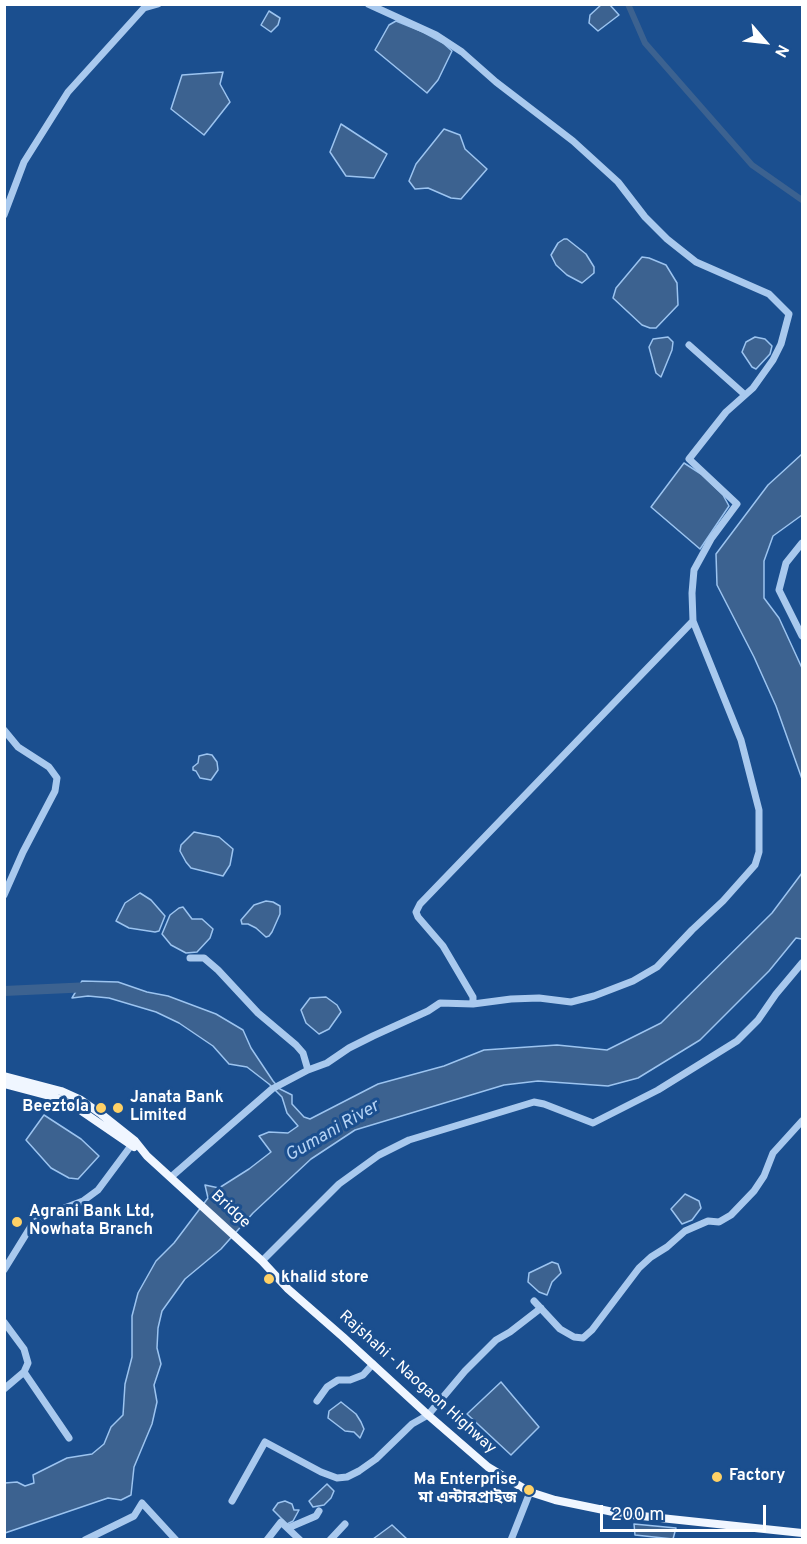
<!DOCTYPE html>
<meta charset="utf-8">
<style>
body{margin:0}
#map{position:relative;width:807px;height:1544px;overflow:hidden;background:#1b4f8f;font-family:Overpass,sans-serif}
canvas{display:block}
.frame{position:absolute;inset:0;border:6px solid #fff;pointer-events:none}
.north{position:absolute;left:735px;top:12px;width:60px;height:60px;-webkit-text-stroke:4px #1b4f8f;paint-order:stroke;rotate:118deg;font-size:16px;font-weight:700;line-height:24px;text-align:center;color:#fff}
.north::after{content:'';display:block;margin:auto;width:21px;height:27px;background:#fff;clip-path:polygon(50% 0,100% 100%,50% 72%,0 100%)}
.scale{position:absolute;left:600px;top:1505px;width:166px;height:27px;box-sizing:border-box;border:3px solid #fff;border-top:0;padding-left:8px;font-size:18px;line-height:21px;white-space:nowrap;color:#fff;-webkit-text-stroke:4px #1b4f8f;paint-order:stroke}
</style>
<div id="map">
<canvas width="807" height="1544"></canvas>
<div class="frame"></div>
<div class="north">N</div>
<div class="scale">200 m</div>
</div>
<script>
const c = document.querySelector('canvas').getContext('2d');
c.lineJoin = 'round';
function fill(path, color) { c.fillStyle = color; c.fill(path, 'evenodd'); }
const poly = rows => new Path2D(rows.map(r => 'M' + r).join(''));
function stroke(path, color, width, dash) { c.strokeStyle = color; c.lineWidth = width; c.lineCap = dash ? 'butt' : 'round'; c.setLineDash(dash || []); c.stroke(path); }
function drawText(font, color, halo, rows, align = 'center') {
  c.font = font + ' Overpass,"Noto Sans Bengali",sans-serif'; c.lineWidth = 6; c.setLineDash([]); c.textBaseline = 'middle'; c.strokeStyle = halo; c.fillStyle = color; for (const [text, x, y, turn = 0] of rows) {
    c.save(); c.translate(x, y); c.rotate((+turn || 0) * Math.PI / 180); c.textAlign = isNaN(turn) ? turn : align; if (halo) c.strokeText(text, 0, 0); c.fillText(text, 0, 0); c.restore();
  }
}
const water = poly([
 [602,4,610,5,619,15,598,31,589,23,590,15,602,4],
 [269,11,280,18,278,25,271,32,261,25,269,11],
 [396,21,423,32,443,43,452,51,438,80,427,93,375,50,389,25,396,21],
 [223,72,220,84,230,102,204,135,171,109,182,75,223,72],
 [341,124,387,154,374,178,346,176,330,152,341,124],
 [444,129,460,135,465,149,487,169,461,199,451,198,428,188,415,189,409,181,416,164,444,129],
 [564,239,567,239,586,254,594,267,594,273,582,283,567,275,556,265,551,255,558,243,564,239],
 [642,257,649,258,666,265,677,283,678,305,656,328,650,328,642,325,613,298,616,288,642,257],
 [668,337,673,342,672,350,661,377,656,373,649,347,653,339,668,337],
 [755,337,765,339,772,346,770,354,756,369,752,367,742,352,746,342,755,337],
 [802,454,802,515,773,536,764,561,764,598,779,618,802,668,802,779,776,706,754,657,717,585,716,554,768,485,802,454],
 [684,463,701,474,723,495,729,506,700,549,651,507,684,463],
 [207,754,212,755,217,762,218,770,211,780,200,778,196,771,193,770,193,767,198,763,199,756,207,754],
 [194,832,219,837,233,849,230,865,223,876,191,868,186,862,180,851,181,845,194,832],
 [802,873,802,939,796,938,769,971,700,1040,638,1078,608,1086,538,1081,504,1085,355,1130,311,1159,253,1213,221,1249,185,1279,162,1311,158,1328,157,1348,161,1364,154,1385,157,1402,152,1424,134,1467,131,1495,121,1500,108,1498,5,1533,5,1483,17,1482,25,1486,34,1483,33,1475,67,1458,92,1454,104,1444,111,1427,123,1415,125,1384,132,1357,132,1316,138,1293,156,1261,174,1243,208,1198,205,1185,219,1188,249,1169,271,1152,259,1136,269,1132,288,1133,298,1126,287,1113,282,1097,269,1084,247,1067,229,1064,213,1046,179,1023,156,1012,109,998,88,996,72,998,82,981,118,982,147,992,168,996,216,1014,243,1030,251,1048,273,1081,280,1089,292,1095,292,1104,304,1117,310,1119,378,1084,444,1066,484,1050,557,1045,607,1050,661,1023,772,913,802,873],
 [140,893,151,900,165,916,159,931,155,932,129,928,116,921,125,903,140,893],
 [266,901,273,902,280,906,280,914,272,932,269,936,266,937,256,928,248,924,242,924,241,920,254,905,266,901],
 [183,907,192,919,202,919,213,929,210,938,197,952,186,953,171,945,162,934,170,915,179,908,183,907],
 [326,997,337,1005,341,1012,329,1029,319,1034,306,1023,301,1010,310,998,326,997],
 [44,1115,81,1139,99,1156,78,1179,69,1178,51,1168,26,1140,44,1115],
 [685,1194,699,1201,701,1208,692,1220,682,1224,671,1209,685,1194],
 [552,1262,558,1264,561,1273,552,1282,547,1295,539,1292,528,1282,529,1273,552,1262],
 [501,1382,539,1427,511,1455,467,1414,501,1382],
 [341,1402,356,1414,361,1422,364,1429,360,1438,354,1432,345,1431,328,1418,329,1411,341,1402],
 [327,1484,334,1491,331,1498,324,1505,313,1507,309,1501,327,1484],
 [285,1501,292,1504,294,1510,299,1510,293,1521,287,1524,273,1510,278,1503,285,1501],
 [634,1524,676,1528,673,1539,635,1535,634,1524],
 [392,1525,407,1539,373,1539,392,1525]
]);
fill(water, '#3c6290');
stroke(water, '#9cc4f0', 1.5);
stroke(poly([
 [628,4,645,43,752,165,802,200]
]), '#3c6290', 6);
stroke(poly([
 [4,991,91,987]
]), '#3c6290', 10);
stroke(poly([
 [368,4,436,35,462,52,496,82,573,141,618,182,645,217,667,239,696,262,769,294,789,314,781,344,773,360,753,388,726,412,689,459,737,504,711,539,694,570,692,593,693,621],
 [4,215,24,162,68,92,144,8,158,4],
 [689,345,744,394],
 [802,543,786,563,779,590,802,636],
 [4,730,18,747,49,767,57,778,55,791,23,852,4,895],
 [190,958,204,958,218,970,258,1013,296,1045,303,1053,308,1070],
 [171,1177,272,1089,308,1070,327,1063,349,1048,373,1036,428,1011,440,1003,473,1004,511,999,539,998,571,1002,594,996,633,981,657,967,692,930,723,901,755,865,759,852,759,810,741,740,693,621,420,904,416,912,418,917,443,946,473,997,473,1004],
 [262,1261,339,1184,379,1155,409,1140,534,1102,544,1104,593,1123,658,1090,737,1041,758,1020,776,994,802,963],
 [4,1270,33,1223,46,1215,83,1201,98,1190,133,1143],
 [534,1301,560,1329,574,1337,583,1338,592,1330,639,1268,651,1257,667,1247,685,1231,708,1221,719,1222,731,1215,754,1191,764,1176,773,1153,802,1121],
 [4,1322,24,1349,28,1363,24,1372,4,1389],
 [24,1372,69,1438],
 [317,1401,327,1387,338,1380,350,1380,363,1375,373,1364],
 [232,1501,265,1442,321,1472,337,1478,347,1477,359,1471,376,1459,412,1424,428,1415,465,1371,496,1340,510,1332,541,1308],
 [288,1528,316,1516,319,1511],
 [85,1540,134,1516,142,1503,176,1540],
 [267,1540,281,1522,300,1540],
 [330,1540,345,1524],
 [511,1540,530,1492]
]), '#a9c9ee', 7);
stroke(poly([
 [4,1076,61,1091,81,1100,101,1114,135,1141,147,1156,262,1261,288,1289,343,1337,428,1415,488,1467,513,1482,530,1492,555,1500,623,1514,802,1533],
 [4,1084,57,1098,77,1108,134,1147]
]), '#f0f6ff', 8);
for (const [x, y, r, color] of [
 [101,1108,6,"#ffd166"],
 [118,1108,6,"#ffd166"],
 [17,1222,6,"#ffd166"],
 [269,1279,6,"#ffd166"],
 [717,1477,6,"#ffd166"],
 [529,1490,6,"#ffd166"]
]) { const dot = new Path2D(); dot.arc(x, y, r, 0, 2 * Math.PI); c.fillStyle = color; c.fill(dot); stroke(dot, '#1b4f8f', 2); }
drawText('bold 16px', '#fff', '#1b4f8f', [
 ["Janata Bank",130,1099],
 ["Limited",130,1117],
 ["Beeztola",89,1108,"right"],
 ["Agrani Bank Ltd,",29,1213],
 ["Nowhata Branch",29,1231],
 ["khalid store",281,1279],
 ["Factory",729,1477],
 ["Ma Enterprise",517,1481,"right"],
 ["মা এন্টারপ্রাইজ",517,1499,"right"]
], 'left');
drawText('16px', '#fff', '#1b4f8f', [
 ["Bridge",230,1210,43],
 ["Rajshahi - Naogaon Highway",417,1383,42]
]);
drawText('italic 18px', '#b5d3f5', '#1b4f8f', [
 ["Gumani River",333,1132,-30]
]);
</script>
